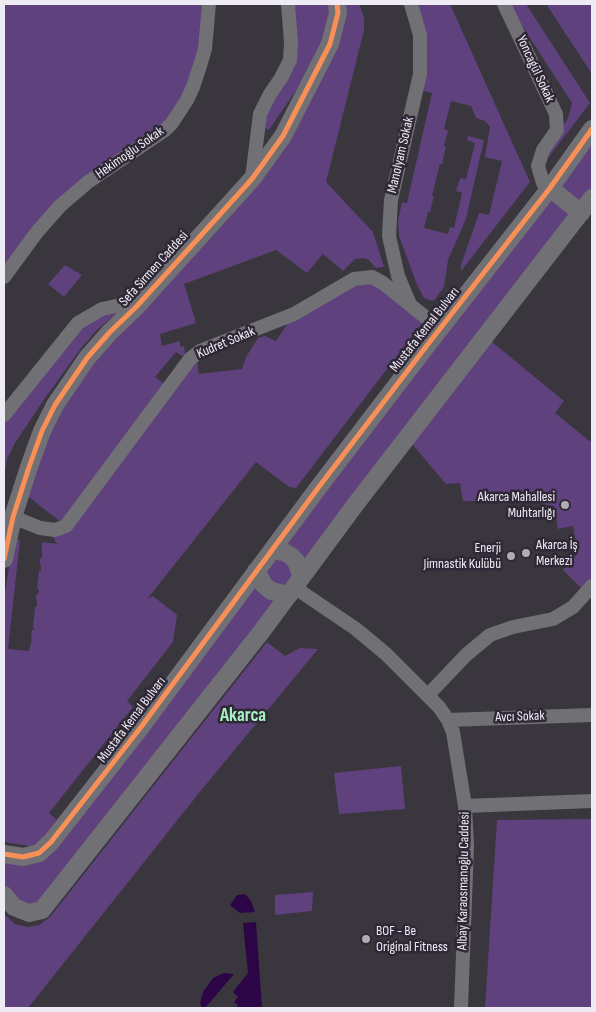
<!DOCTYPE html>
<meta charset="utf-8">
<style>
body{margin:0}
#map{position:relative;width:596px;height:1012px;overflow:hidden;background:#39363e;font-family:"Sofia Sans Condensed",sans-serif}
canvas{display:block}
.frame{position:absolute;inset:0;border:5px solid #efebf4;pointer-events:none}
</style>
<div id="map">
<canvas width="596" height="1012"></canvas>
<div class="frame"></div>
</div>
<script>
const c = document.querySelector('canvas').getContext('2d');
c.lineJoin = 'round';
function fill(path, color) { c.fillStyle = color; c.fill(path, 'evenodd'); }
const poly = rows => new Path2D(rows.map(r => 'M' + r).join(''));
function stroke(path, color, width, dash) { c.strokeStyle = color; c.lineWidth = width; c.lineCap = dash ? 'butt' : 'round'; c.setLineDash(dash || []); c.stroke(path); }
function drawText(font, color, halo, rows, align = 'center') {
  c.font = font + ' "Sofia Sans Condensed",sans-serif'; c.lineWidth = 5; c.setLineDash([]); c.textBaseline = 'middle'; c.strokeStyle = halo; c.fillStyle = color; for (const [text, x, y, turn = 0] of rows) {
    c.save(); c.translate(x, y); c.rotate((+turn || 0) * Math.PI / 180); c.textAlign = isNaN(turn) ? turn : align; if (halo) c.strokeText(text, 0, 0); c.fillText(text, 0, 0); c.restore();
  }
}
fill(poly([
 [4,4,209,4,205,49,172,123,88,182,4,277],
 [288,4,329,4,330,16,323,44,307,74,269,130,259,125,290,60],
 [337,4,359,4,364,18,364,30,326,182,373,232,384,267,376,268,369,260,364,258,355,259,343,271,323,254,307,273,276,250,184,284,196,323,160,334,162,346,180,341,180,347,184,346,185,355,182,356,176,352,155,377,168,387,196,354,199,374,242,369,246,357,258,338,265,336,276,341,294,314,372,277,426,318,296,488,289,487,256,462,148,598,153,596,177,615,173,642,127,701,133,707,49,813,57,820,45,836,38,843,30,846,4,842,4,600,13,540,20,540,8,649,29,651,32,639,31,639,32,630,34,630,33,626,35,607,37,606,36,595,38,595,39,589,37,589,39,571,41,571,41,565,40,565,40,558,42,558,42,542,57,544,48,529,66,526,21,491,57,403,252,179,330,44],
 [415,4,450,4,530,182,461,271,461,265,479,213,489,215,502,161,485,157,490,127,485,121,476,118,471,106,451,101,444,129,448,131,444,146,446,147,442,164,440,164,432,195,434,196,430,212,428,212,424,228,448,234,450,227,454,228,462,193,456,191,460,178,466,179,475,143,467,140,468,136,484,140,466,219,448,260,444,287,436,298,432,301,424,298,417,285,399,236,398,221,402,202,407,203,432,93,417,89],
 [508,4,526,4,590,103,548,158,545,155,568,118,572,103],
 [546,4,592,4,592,74],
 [592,129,592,198,486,337,564,401,555,413,592,443,592,586,586,593,563,570,578,553,573,526,558,529,554,506,528,501,463,501,460,483,446,484,407,438,42,910,4,895,4,854,39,853],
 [65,265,82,275,64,297,48,284],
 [122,304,116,314,97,330,82,347,45,398,15,443,7,459,4,475,4,415,78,323],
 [267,642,285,656,300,648,318,649,199,793,28,1008,4,1008,4,914,15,924,28,927,39,925,50,917],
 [401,766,405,809,339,814,334,773],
 [592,819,592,1008,485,1008,497,820],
 [313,892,312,911,275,915,275,895]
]), '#5f417d');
fill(poly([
 [245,894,251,901,255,912,240,913,230,905,237,895],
 [256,922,262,1008,236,1008,238,1005,234,1002,238,997,233,992,248,973,243,923],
 [224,973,234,974,205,1008,202,1008,200,1003,203,992,213,978]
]), '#2b0546');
stroke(poly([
 [504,4,556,114,557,130,543,150,538,166,543,183,550,188],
 [252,178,260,114,270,94,281,78,290,60,291,42,288,4],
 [4,277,37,232,60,206,88,182,165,130,172,123,187,100,193,87,199,69,205,49,209,4],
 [409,302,398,276,389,236,391,200,420,74,420,35,411,4],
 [4,415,78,323,102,309,121,305,137,306],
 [8,523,13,517,40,528,55,530,66,526,190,359,200,351,294,314,354,279,372,277,383,283,440,329],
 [294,587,356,629,386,654,439,707,448,720,453,732,465,806,467,846,461,1008],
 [428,695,466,655,490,635,513,627,553,619,573,607,592,586],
 [448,720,592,715],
 [465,806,592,801]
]), '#717074', 14);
stroke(poly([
 [550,188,581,213],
 [272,550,284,552,291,556,296,561,302,577],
 [4,559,13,517,29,467,42,431,55,405,87,358,109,333,137,306,252,179,283,136,330,44,338,13,337,4],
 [256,571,264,585,271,591,289,595],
 [4,854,23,857,39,853,51,842,141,727,318,488,428,344,550,188,592,129],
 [4,895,14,907,29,913,42,910,262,631,355,505,592,198]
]), '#717074', 18);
stroke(poly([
 [4,559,13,517,29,467,42,431,55,405,87,358,109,333,137,306,252,179,283,136,330,44,338,13,337,4],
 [4,854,23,857,39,853,51,842,141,727,318,488,428,344,550,188,592,129]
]), '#f78f57', 5);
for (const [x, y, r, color] of [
 [565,505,5,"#afacb4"],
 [526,553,5,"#afacb4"],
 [511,556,5,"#afacb4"],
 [366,939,5,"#afacb4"]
]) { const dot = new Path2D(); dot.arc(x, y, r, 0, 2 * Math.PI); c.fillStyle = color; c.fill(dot); stroke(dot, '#2f2836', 2); }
drawText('14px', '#efebf4', '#2f2836', [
 ["Yoncagül Sokak",535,69,65],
 ["Hekimoğlu Sokak",130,153,-35],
 ["Manolyam Sokak",401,155,-77],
 ["Sefa Sirmen Caddesi",154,269,-48],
 ["Mustafa Kemal Bulvarı",425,330,-52],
 ["Kudret Sokak",226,343,-23],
 ["Avcı Sokak",520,717,-2],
 ["Mustafa Kemal Bulvarı",132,720,-53],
 ["Albay Karaosmanoğlu Caddesi",464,881,-89]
]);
drawText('14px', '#efebf4', '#2f2836', [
 ["Akarca Mahallesi",555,497],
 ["Muhtarlığı",555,513],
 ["Akarca İş",536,545,"left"],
 ["Merkezi",536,561,"left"],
 ["Enerji",501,548],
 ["Jimnastik Kulübü",501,564],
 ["BOF - Be",376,931,"left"],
 ["Original Fitness",376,947,"left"]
], 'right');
drawText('bold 19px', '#a8f3c2', '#2f2836', [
 ["Akarca",243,716]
]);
</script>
